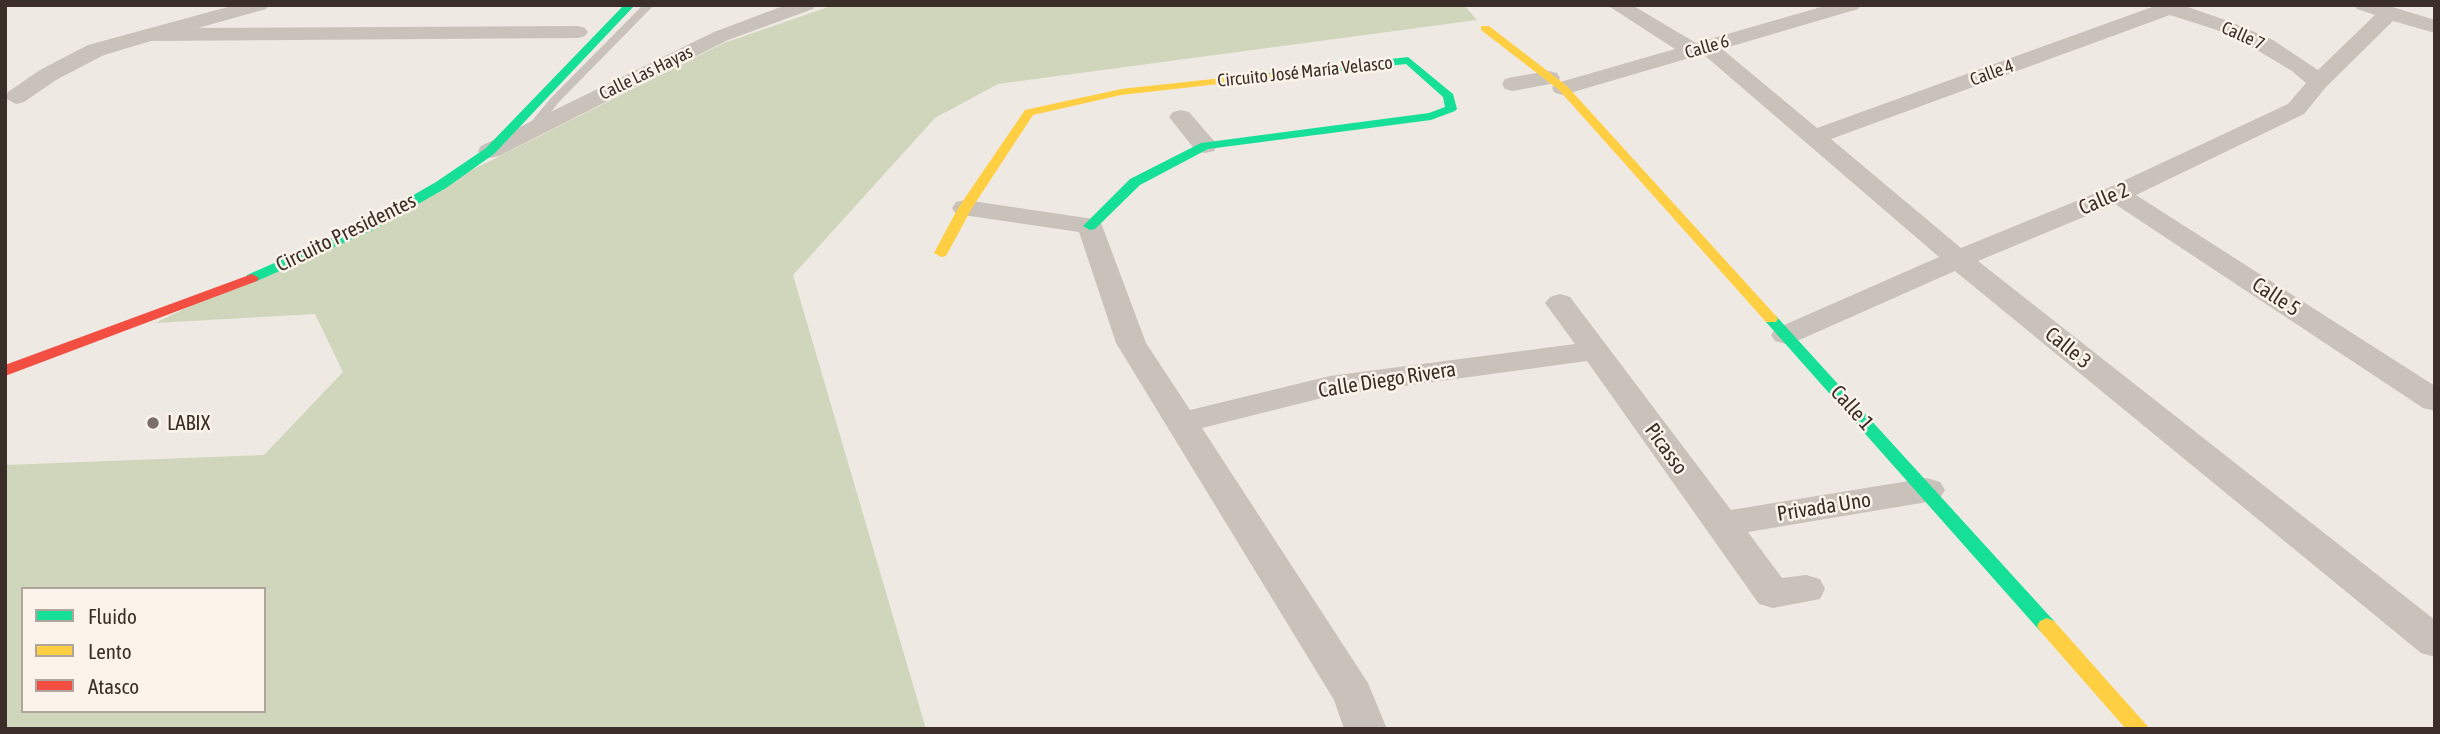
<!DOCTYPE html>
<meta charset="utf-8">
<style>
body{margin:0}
#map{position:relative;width:2440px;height:734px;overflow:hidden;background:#efe9e3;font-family:"Asap Condensed",sans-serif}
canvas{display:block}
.frame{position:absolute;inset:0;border:7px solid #3b2e28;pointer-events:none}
.legend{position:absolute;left:21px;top:587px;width:245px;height:126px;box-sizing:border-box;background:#fcf4ea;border:2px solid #afa59c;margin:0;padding:9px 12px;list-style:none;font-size:21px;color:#3b2e28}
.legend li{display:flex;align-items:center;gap:14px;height:35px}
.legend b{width:35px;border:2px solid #afa59c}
</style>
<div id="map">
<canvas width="2440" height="734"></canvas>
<div class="frame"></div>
<ul class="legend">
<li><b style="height:9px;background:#16e098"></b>Fluido</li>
<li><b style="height:9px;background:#ffcf43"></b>Lento</li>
<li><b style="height:9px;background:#f24e42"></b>Atasco</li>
</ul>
</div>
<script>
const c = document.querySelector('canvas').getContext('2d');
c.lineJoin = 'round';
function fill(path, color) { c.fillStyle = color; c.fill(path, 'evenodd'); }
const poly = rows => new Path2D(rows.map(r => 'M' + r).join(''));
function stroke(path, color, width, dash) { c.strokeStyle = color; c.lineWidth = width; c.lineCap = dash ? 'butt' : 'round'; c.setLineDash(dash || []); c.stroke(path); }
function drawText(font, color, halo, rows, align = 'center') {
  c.font = font + ' "Asap Condensed",sans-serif'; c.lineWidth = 5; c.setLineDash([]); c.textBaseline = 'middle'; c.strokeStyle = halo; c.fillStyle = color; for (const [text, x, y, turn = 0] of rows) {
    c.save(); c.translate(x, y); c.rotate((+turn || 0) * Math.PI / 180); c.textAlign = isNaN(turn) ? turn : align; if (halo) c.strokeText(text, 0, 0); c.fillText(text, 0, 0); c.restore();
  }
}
fill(poly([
 [834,5,1464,5,1477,20,998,84,935,118,793,275,926,729,5,729,5,465,264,455,343,372,315,314,155,323,488,162,724,43],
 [23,589,264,589,264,711,23,711]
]), '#d0d6bb');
fill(poly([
 [643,5,654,5,558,103,534,134,526,134,526,128,550,99,643,5]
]), '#c9c2bb');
fill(poly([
 [235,5,269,5,266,9,198,28,578,26,585,28,588,32,585,36,578,38,151,41,104,55,56,80,24,102,16,104,5,98,8,92,40,70,88,45,235,5],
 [786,5,816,5,813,9,728,40,499,156,490,158,481,156,478,151,481,146,714,32,786,5],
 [1607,5,1632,5,1696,43,1828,5,1861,5,1858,9,1722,49,1817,128,2152,7,2151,5,2182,5,2231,22,2273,40,2318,70,2375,15,2357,9,2354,5,2386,5,2435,20,2435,33,2393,21,2326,87,2304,114,2136,195,2435,386,2435,411,2423,408,2115,204,1978,261,2435,620,2435,657,2421,653,1955,271,1797,341,1786,344,1775,341,1771,335,1775,329,1939,257,1703,54,1563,95,1555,93,1552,88,1555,83,1513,91,1505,89,1502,84,1505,79,1513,77,1549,71,1557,73,1560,78,1557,83,1675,49,1607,5],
 [2170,15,2217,30,2257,50,2292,71,2306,83,2288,104,2108,188,1961,248,1831,139,2170,15],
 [1181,110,1189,112,1214,141,1217,146,1214,151,1205,153,1196,151,1173,122,1169,117,1173,112,1181,110],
 [965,200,1100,220,1146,343,1190,410,1330,376,1575,344,1545,303,1550,297,1560,294,1570,297,1731,510,1927,478,1940,482,1945,490,1940,498,1927,502,1748,532,1782,578,1806,575,1820,579,1825,589,1820,599,1773,608,1759,604,1587,361,1330,396,1202,428,1368,683,1387,729,1344,729,1334,700,1116,343,1079,232,956,214,952,208,956,202,965,200]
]), '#c9c2bb');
fill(poly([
 [624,5,635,5,494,154,446,188,373,230,257,281,247,281,245,278,247,275,363,224,436,182,486,148,624,5],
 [1408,57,1453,94,1457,109,1455,111,1431,120,1208,149,1140,185,1095,229,1090,230,1083,226,1130,179,1201,143,1429,113,1445,107,1443,97,1406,64,1268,79,1262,76,1268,73,1408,57],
 [1771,315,1776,316,2054,621,2057,626,2054,631,2047,634,2040,631,1766,322,1764,319,1771,315]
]), '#16e098');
fill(poly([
 [1481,26,1489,26,1567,86,1776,316,1778,319,1776,322,1766,322,1559,90,1481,30,1481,26],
 [1268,73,1274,76,1272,78,1121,95,1033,115,972,208,946,256,941,257,934,253,958,208,1025,110,1121,89,1268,73],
 [2047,618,2054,621,2150,729,2126,729,2040,631,2037,626,2040,621,2047,618]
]), '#ffcf43');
fill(poly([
 [252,274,259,278,257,281,5,376,5,365,252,274]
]), '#f24e42');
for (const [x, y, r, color] of [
 [153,423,7,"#7a6f69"]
]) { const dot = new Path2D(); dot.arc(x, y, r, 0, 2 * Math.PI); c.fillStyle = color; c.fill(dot); stroke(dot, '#fcf4ea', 2.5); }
drawText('18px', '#3b2e28', '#fcf4ea', [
 ["Calle 7",2243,36,24],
 ["Calle 6",1707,47,-16],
 ["Circuito José María Velasco",1305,72,-6],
 ["Calle Las Hayas",646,73,-26],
 ["Calle 4",1992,73,-20]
]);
drawText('21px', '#3b2e28', '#fcf4ea', [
 ["Calle 2",2104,199,-23],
 ["Circuito Presidentes",346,233,-26],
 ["Calle 5",2276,297,33],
 ["Calle 3",2068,348,39],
 ["Calle Diego Rivera",1387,380,-9],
 ["Calle 1",1852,408,48],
 ["Picasso",1666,449,54],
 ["Privada Uno",1824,507,-9]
]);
drawText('21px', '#3b2e28', '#fcf4ea', [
 ["LABIX",167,423]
], 'left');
</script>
